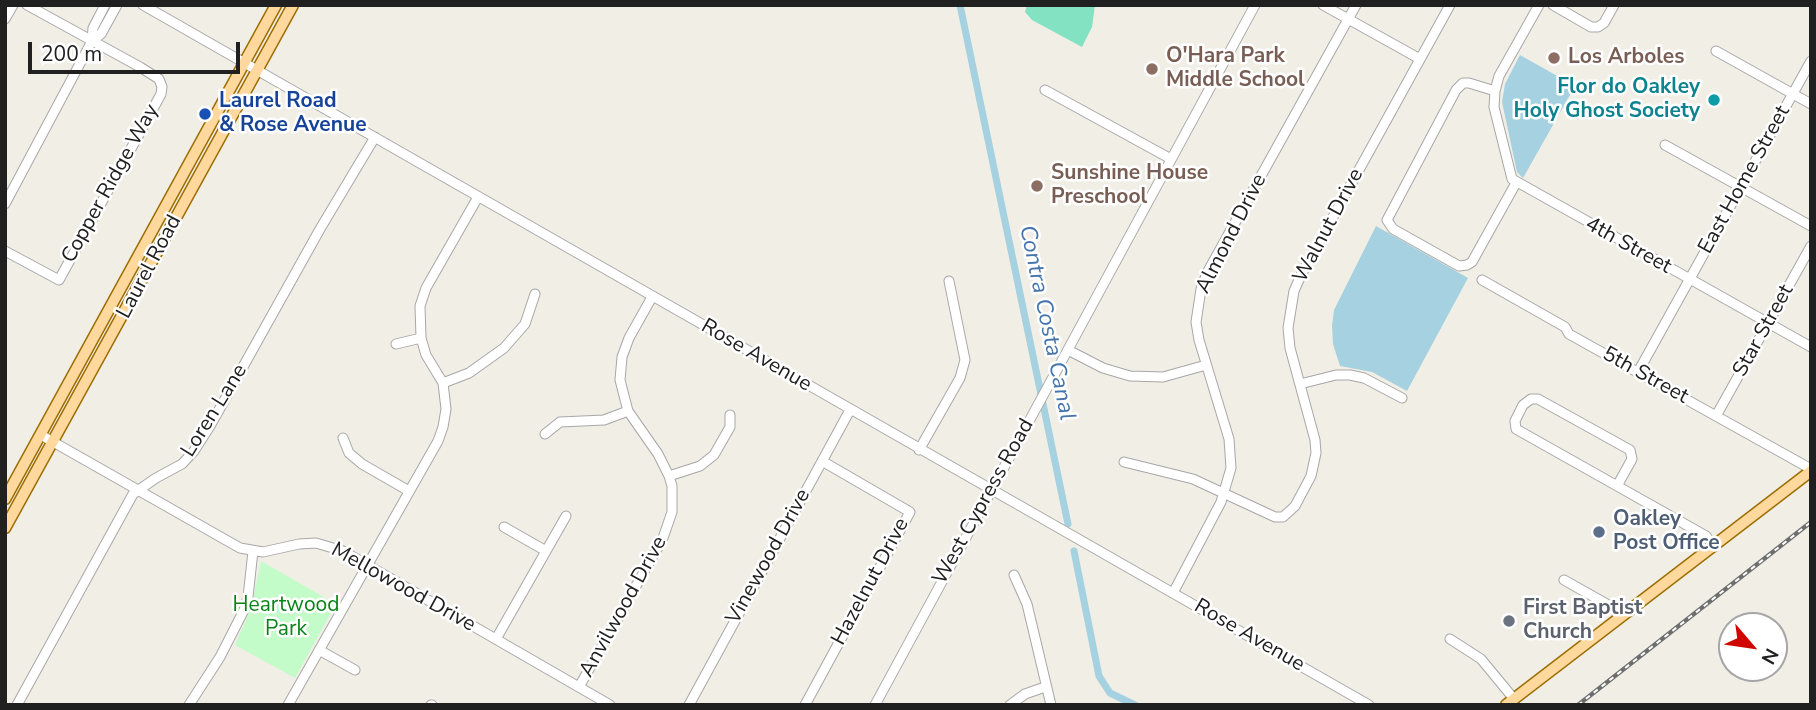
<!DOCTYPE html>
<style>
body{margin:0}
#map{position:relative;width:1816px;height:710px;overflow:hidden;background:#f1eee6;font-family:"Nunito Sans",sans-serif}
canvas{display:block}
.frame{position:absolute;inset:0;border:7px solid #202020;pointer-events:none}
.north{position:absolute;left:1718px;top:612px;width:70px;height:70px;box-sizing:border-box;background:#fff;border:2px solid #a6a6a6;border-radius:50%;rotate:119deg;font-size:19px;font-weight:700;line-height:28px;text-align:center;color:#202020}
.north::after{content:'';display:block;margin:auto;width:24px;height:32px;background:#d00700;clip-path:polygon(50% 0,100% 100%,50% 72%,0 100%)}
.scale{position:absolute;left:28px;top:42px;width:212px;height:32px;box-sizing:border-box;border:4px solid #202020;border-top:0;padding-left:9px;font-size:21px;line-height:24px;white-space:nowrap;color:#202020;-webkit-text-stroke:5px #fff;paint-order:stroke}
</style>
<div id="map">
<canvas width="1816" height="710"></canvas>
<div class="frame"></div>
<div class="north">N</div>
<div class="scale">200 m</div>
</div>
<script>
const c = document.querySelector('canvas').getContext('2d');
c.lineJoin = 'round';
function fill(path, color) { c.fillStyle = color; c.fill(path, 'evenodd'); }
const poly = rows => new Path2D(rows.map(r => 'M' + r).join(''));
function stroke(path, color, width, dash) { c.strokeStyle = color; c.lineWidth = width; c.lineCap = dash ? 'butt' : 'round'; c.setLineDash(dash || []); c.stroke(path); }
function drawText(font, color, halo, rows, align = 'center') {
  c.font = font + ' "Nunito Sans",sans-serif'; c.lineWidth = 5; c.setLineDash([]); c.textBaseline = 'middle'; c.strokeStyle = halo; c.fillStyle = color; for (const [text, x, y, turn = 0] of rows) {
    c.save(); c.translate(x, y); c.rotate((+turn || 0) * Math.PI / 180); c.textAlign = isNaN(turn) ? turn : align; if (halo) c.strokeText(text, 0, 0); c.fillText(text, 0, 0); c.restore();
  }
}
fill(poly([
 [261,561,336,604,295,678,235,645,251,609]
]), '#c3fcc9');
fill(poly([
 [1027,5,1095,5,1092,27,1082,47,1032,20,1025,12]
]), '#82e2c1');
fill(poly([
 [1520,55,1575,86,1523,178,1517,172,1502,102,1505,84],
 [1376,226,1468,278,1407,391,1372,372,1340,366,1333,344,1332,326,1334,310]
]), '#a5d1e0');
stroke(poly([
 [960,5,1068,524],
 [1074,551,1099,676,1110,693,1135,705]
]), '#a5d1e0', 7);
const minor = poly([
 [143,5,1369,705],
 [1323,5,1420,59],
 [1539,5,1499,76,1495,91,1494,107,1512,179,1811,347],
 [1553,5,1591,27,1598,27,1604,23,1614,5],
 [5,19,13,5],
 [92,41,101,34,117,5],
 [1716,51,1811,104],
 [1045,90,1171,159],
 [1495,91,1469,83,1463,83,1456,90,1387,220,1393,229,1459,266,1467,265,1472,262,1516,183],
 [1665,145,1811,226],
 [5,204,92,41,93,28,105,5],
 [5,251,59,280,161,94,162,87,159,79,140,67,27,5],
 [1482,280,1565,327,1569,334,1811,469],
 [396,344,421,338],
 [1068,350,1103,368,1130,376,1163,377,1206,365],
 [1638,372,1811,61],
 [443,383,469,373,504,348,525,324,535,294],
 [1300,384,1336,375,1350,375,1364,378,1402,398],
 [1716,416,1811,246],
 [545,434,560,422,604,420,628,411],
 [41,435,240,548,263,552,299,544,316,543,343,551,610,705],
 [343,438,349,453,362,464,409,491],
 [919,450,960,378,965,360,949,281],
 [1124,462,1193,479,1275,517,1283,517,1295,506,1311,476,1316,453,1315,440,1290,348,1288,328,1294,291,1302,273,1450,5],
 [669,476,700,466,714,455,730,427,730,415],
 [1617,486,1632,459,1630,450,1538,399,1531,399,1523,405,1515,421,1516,429,1706,536,1714,547],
 [504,527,546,551],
 [1014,575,1027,604,1051,705],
 [1564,580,1612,607,1620,616],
 [1173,593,1221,502,1231,468,1229,439,1199,340,1196,322,1201,289,1207,273,1356,5],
 [496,639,566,516],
 [1450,639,1481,659,1514,699],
 [319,650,355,670],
 [579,687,663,538,672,512,672,486,669,476,658,454,628,411,620,380,622,357,629,338,652,297],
 [17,705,133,494,156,478,182,464,194,451,210,426,320,229,375,137],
 [189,705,220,657,244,610,248,597,253,551],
 [288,705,438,441,443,427,446,409,443,383,426,355,421,338,420,306,426,288,478,197],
 [431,705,432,705],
 [689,705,850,410],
 [805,705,910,512,822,461],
 [875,705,1255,5],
 [1010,705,1025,694,1045,687]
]);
const major = poly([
 [5,499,276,5],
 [5,528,293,5],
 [1506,705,1811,471]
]);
stroke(minor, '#a7a7a7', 11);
stroke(major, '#9c6e00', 13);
stroke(minor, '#fff', 9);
stroke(major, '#ffd89d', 10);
const rail = poly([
 [1578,705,1811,522]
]);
stroke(rail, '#6e6e6e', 4.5);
stroke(rail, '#fff', 2, [5]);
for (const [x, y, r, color] of [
 [1554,58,7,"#8d6e63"],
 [1152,69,7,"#8d6e63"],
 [1714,100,7,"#0f9aa8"],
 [205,114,7,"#1a4fb4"],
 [1037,186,7,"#8d6e63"],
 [1599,532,7,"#5c6f8a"],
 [1509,621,7,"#6b7280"]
]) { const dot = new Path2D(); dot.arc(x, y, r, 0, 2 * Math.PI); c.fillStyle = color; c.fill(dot); stroke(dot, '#fff', 2.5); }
drawText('bold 21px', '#785e54', '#fff', [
 ["O'Hara Park",1166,57],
 ["Middle School",1166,81],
 ["Los Arboles",1568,58],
 ["Sunshine House",1051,174],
 ["Preschool",1051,198]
], 'left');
drawText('bold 21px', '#0d838f', '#fff', [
 ["Flor do Oakley",1700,88],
 ["Holy Ghost Society",1700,112]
], 'right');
drawText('bold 21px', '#164399', '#fff', [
 ["Laurel Road",219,102],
 ["& Rose Avenue",219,126]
], 'left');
drawText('21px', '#202020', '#fff', [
 ["East Home Street",1745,180,-61],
 ["Copper Ridge Way",111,184,-61],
 ["Walnut Drive",1329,226,-62],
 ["Almond Drive",1232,234,-63],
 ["4th Street",1628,246,29],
 ["Laurel Road",150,267,-62],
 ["Star Street",1764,331,-61],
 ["Rose Avenue",756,356,30],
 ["5th Street",1645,376,29],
 ["Loren Lane",215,411,-58],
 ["West Cypress Road",984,502,-61],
 ["Vinewood Drive",769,557,-61],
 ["Hazelnut Drive",871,582,-62],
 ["Mellowood Drive",403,588,29],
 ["Anvilwood Drive",624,607,-61],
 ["Rose Avenue",1249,636,30]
]);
drawText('bold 21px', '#4e5e75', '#fff', [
 ["Oakley",1613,520],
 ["Post Office",1613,544]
], 'left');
drawText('21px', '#088517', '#fff', [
 ["Heartwood",286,606],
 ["Park",286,630]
]);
drawText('bold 21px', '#5b616d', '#fff', [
 ["First Baptist",1523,609],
 ["Church",1523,633]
], 'left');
drawText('italic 23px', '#4575ac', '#fff', [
 ["Contra Costa Canal",1046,323,78]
]);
</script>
